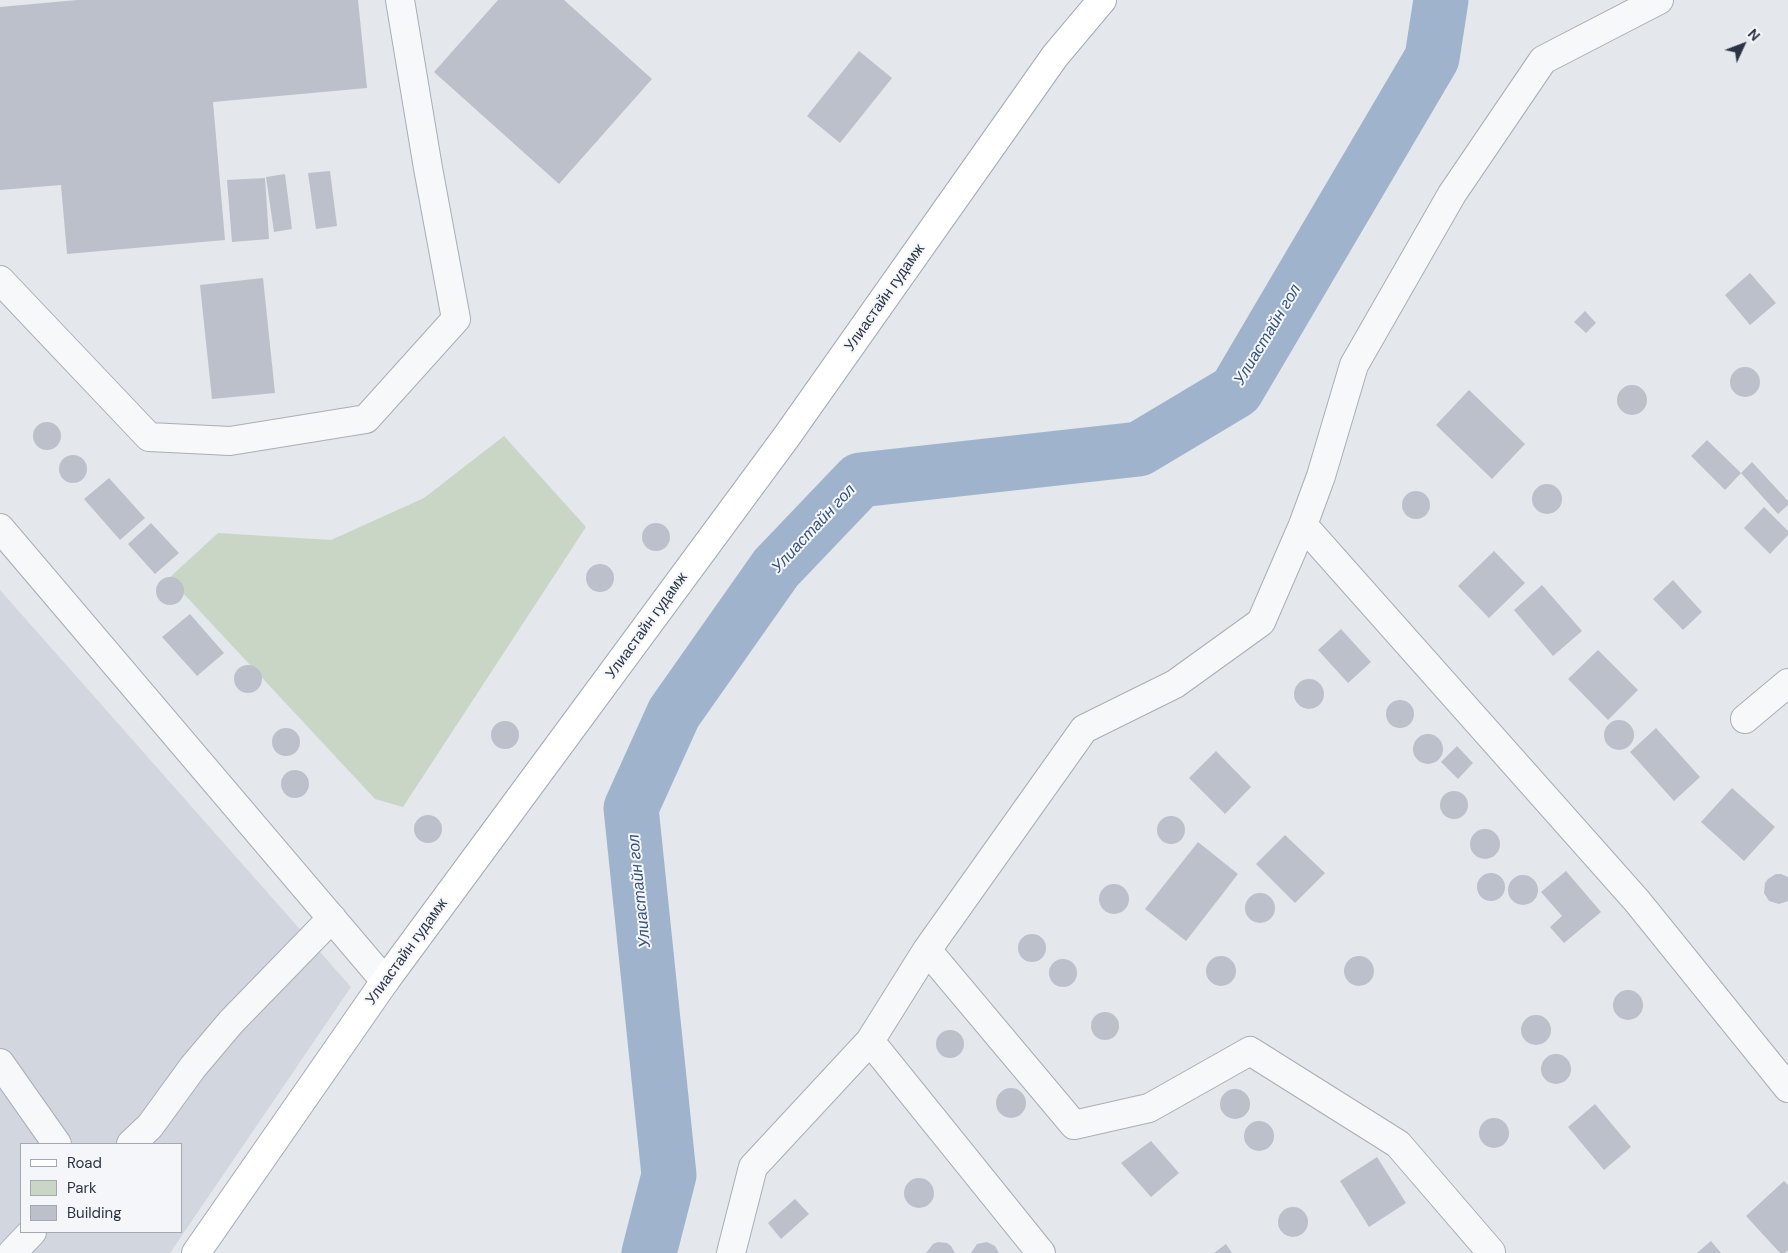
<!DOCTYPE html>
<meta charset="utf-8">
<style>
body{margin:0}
#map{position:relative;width:1788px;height:1253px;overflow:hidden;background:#e4e7ec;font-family:"DM Sans",sans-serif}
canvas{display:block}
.legend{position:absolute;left:20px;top:1143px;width:162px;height:90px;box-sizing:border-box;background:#f4f6f9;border:1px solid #a4a8b1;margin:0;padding:6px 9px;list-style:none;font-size:15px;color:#2b3445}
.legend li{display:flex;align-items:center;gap:10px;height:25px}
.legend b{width:25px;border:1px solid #a4a8b1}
.north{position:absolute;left:1718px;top:20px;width:50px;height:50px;-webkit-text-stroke:4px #f4f6f9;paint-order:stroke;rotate:47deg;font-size:14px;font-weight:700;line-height:20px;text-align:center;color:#2b3445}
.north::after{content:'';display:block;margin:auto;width:18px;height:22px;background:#2b3445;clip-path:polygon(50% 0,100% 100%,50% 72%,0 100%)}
</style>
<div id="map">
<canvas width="1788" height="1253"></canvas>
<ul class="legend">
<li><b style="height:6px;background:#fff"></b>Road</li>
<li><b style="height:14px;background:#c9d6c5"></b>Park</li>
<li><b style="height:14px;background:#bbc0ca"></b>Building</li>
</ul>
<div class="north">N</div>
</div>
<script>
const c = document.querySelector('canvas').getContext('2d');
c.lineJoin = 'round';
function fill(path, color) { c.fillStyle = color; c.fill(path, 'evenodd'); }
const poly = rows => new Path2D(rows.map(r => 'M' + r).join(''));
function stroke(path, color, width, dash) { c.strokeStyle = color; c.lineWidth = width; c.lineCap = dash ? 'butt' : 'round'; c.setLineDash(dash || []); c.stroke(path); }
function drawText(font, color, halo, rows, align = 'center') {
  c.font = font + ' "DM Sans",sans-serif'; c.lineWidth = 4; c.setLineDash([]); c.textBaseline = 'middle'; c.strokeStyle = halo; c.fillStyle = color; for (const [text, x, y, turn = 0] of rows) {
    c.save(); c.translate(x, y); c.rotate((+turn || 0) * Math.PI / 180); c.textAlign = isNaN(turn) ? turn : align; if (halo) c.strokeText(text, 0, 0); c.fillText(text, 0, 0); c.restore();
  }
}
fill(poly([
 [0,590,351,987,170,1253,0,1253],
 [21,1144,181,1144,181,1232,21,1232]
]), '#d2d6de');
fill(poly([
 [504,436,586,527,403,807,375,799,169,578,218,533,331,540,424,498]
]), '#c9d6c5');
stroke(poly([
 [649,1253,669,1175,631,808,674,713,776,568,860,480,1139,449,1236,391,1432,58,1441,0]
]), '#9fb4cc', 55);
fill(poly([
 [77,0,358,0,367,88,213,102,225,240,67,254,61,185,0,190,0,7],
 [498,0,564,0,652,79,559,184,434,72],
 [859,51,892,78,840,143,807,116],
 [330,171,337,226,316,229,308,173],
 [285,174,292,229,274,232,266,177],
 [265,178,269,239,232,242,227,180],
 [1750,273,1776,303,1750,325,1725,295],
 [263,278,275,393,212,399,200,285],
 [1585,311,1596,323,1586,333,1574,322],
 '1730 382a15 15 0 1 1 30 0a15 15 0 1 1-30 0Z',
 '1617 400a15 15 0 1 1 30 0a15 15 0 1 1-30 0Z',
 [1469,390,1525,444,1492,479,1436,425],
 '33 436a14 14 0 1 1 28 0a14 14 0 1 1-28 0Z',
 [1707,440,1741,473,1725,490,1691,456],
 '59 469a14 14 0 1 1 28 0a14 14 0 1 1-28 0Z',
 [1752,462,1788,501,1788,505,1778,514,1741,473],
 [109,478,145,518,120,540,84,499],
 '1532 499a15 15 0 1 1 30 0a15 15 0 1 1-30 0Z',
 '1402 505a14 14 0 1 1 28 0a14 14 0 1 1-28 0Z',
 [1764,507,1788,531,1788,535,1770,554,1744,528],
 '642 537a14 14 0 1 1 28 0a14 14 0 1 1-28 0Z',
 [151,523,179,553,155,574,128,544],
 [1494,551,1525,583,1489,618,1458,586],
 '586 578a14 14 0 1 1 28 0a14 14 0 1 1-28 0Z',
 '156 591a14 14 0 1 1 28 0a14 14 0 1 1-28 0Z',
 [1673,580,1702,612,1683,630,1653,599],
 [1542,585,1582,631,1553,656,1514,610],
 [190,614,224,653,197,676,162,637],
 [1341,629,1371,662,1348,683,1318,650],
 [1598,650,1638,690,1608,720,1568,679],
 '234 679a14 14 0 1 1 28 0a14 14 0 1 1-28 0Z',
 '1294 694a15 15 0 1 1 30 0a15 15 0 1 1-30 0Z',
 '1386 714a14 14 0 1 1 28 0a14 14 0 1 1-28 0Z',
 '1604 735a15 15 0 1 1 30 0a15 15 0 1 1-30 0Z',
 '491 735a14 14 0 1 1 28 0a14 14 0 1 1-28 0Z',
 '272 742a14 14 0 1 1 28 0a14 14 0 1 1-28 0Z',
 [1656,728,1700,777,1674,801,1630,752],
 '1413 749a15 15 0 1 1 30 0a15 15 0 1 1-30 0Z',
 [1457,746,1473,763,1458,779,1441,762],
 [1216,751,1251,787,1225,814,1189,778],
 '281 784a14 14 0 1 1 28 0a14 14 0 1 1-28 0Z',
 [1732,788,1775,827,1744,861,1701,822],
 '1440 805a14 14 0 1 1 28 0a14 14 0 1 1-28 0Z',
 '414 829a14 14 0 1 1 28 0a14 14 0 1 1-28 0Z',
 '1157 830a14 14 0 1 1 28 0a14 14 0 1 1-28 0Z',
 '1470 844a15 15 0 1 1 30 0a15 15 0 1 1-30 0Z',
 [1285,835,1325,873,1295,903,1256,864],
 [1198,842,1238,874,1186,941,1145,909],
 [1566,871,1601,912,1564,943,1550,927,1562,916,1541,892],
 '1477 887a14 14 0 1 1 28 0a14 14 0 1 1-28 0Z',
 [1776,874,1781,874,1788,877,1788,901,1779,904,1769,901,1764,893,1765,883,1768,879],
 '1508 890a15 15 0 1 1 30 0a15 15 0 1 1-30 0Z',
 '1099 899a15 15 0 1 1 30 0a15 15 0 1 1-30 0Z',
 '1245 908a15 15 0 1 1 30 0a15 15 0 1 1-30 0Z',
 '1018 948a14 14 0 1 1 28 0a14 14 0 1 1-28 0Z',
 '1206 971a15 15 0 1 1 30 0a15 15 0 1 1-30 0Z',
 '1344 971a15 15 0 1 1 30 0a15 15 0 1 1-30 0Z',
 '1049 973a14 14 0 1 1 28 0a14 14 0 1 1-28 0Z',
 '1613 1005a15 15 0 1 1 30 0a15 15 0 1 1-30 0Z',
 '1091 1026a14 14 0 1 1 28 0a14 14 0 1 1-28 0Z',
 '1521 1030a15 15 0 1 1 30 0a15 15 0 1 1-30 0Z',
 '936 1044a14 14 0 1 1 28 0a14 14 0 1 1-28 0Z',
 '1541 1069a15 15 0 1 1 30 0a15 15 0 1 1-30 0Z',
 '996 1103a15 15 0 1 1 30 0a15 15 0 1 1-30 0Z',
 '1220 1104a15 15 0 1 1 30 0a15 15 0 1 1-30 0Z',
 [1595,1104,1631,1147,1604,1170,1568,1127],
 '1479 1133a15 15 0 1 1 30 0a15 15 0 1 1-30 0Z',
 '1244 1136a15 15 0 1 1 30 0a15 15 0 1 1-30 0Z',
 [1151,1141,1179,1173,1151,1197,1121,1163],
 [1377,1157,1406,1203,1369,1227,1340,1181],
 '904 1193a15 15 0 1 1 30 0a15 15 0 1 1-30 0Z',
 [1784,1181,1788,1185,1788,1250,1785,1253,1780,1253,1746,1216],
 [795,1199,809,1214,781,1239,768,1223],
 '1278 1222a15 15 0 1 1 30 0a15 15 0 1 1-30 0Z',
 [1711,1241,1721,1253,1697,1253],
 [938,1242,947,1243,951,1246,955,1253,926,1253,933,1244],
 [987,1242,995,1246,999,1253,971,1253,977,1244],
 [1226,1244,1232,1253,1214,1253]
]), '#bbc0ca');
const minor = poly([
 [0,280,149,437,230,441,366,419,456,319,428,168,400,0],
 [1303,525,1637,901,1788,1088],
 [0,528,385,981],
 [1745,719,1788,683],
 [927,950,1074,1125,1149,1108,1250,1051,1398,1144,1491,1252],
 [870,1041,1041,1253],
 [0,1063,57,1144],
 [131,1144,150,1126,193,1067,231,1022,332,918],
 [12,1253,32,1232],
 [731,1253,753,1167,870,1041,927,950,1084,729,1175,684,1261,622,1303,525,1321,476,1354,365,1452,194,1543,60,1659,0]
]);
const major = poly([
 [196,1253,385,981,787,436,1055,56,1102,0]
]);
stroke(minor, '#a9aeb7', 30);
stroke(major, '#a3abb8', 30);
stroke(minor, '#f7f8fa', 28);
stroke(major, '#fff', 28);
drawText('15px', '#2b3445', '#f4f6f9', [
 ["Улиастайн гудамж",885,298,-55],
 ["Улиастайн гудамж",647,626,-54],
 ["Улиастайн гудамж",407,952,-54]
]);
drawText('italic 16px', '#34527a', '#f4f6f9', [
 ["Улиастайн гол",1268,335,-59],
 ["Улиастайн гол",814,529,-47],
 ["Улиастайн гол",640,891,-96]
]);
</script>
